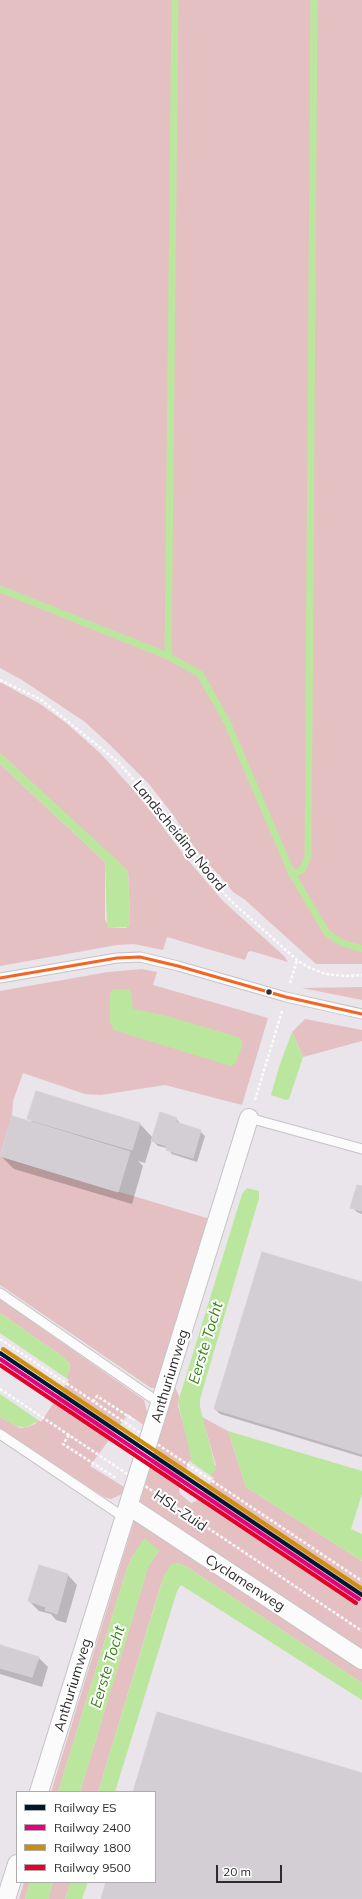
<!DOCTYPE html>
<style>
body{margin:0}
#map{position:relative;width:362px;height:1899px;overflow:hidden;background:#eae4eb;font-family:Mulish,sans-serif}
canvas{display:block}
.legend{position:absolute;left:16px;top:1791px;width:140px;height:92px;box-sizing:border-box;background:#fff;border:1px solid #ababab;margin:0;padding:5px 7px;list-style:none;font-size:12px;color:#2d2d2d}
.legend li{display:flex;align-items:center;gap:8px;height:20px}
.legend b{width:20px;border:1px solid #ababab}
.scale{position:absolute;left:216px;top:1865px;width:66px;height:18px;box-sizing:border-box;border:2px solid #2d2d2d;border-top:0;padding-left:5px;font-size:12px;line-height:14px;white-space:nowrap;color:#2d2d2d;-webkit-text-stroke:3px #fff;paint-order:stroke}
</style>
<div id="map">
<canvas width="362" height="1899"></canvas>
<ul class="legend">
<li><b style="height:5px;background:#011633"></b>Railway ES</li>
<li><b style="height:5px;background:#e5007d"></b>Railway 2400</li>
<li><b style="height:5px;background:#cf8e09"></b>Railway 1800</li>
<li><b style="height:5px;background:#e4002b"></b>Railway 9500</li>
</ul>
<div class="scale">20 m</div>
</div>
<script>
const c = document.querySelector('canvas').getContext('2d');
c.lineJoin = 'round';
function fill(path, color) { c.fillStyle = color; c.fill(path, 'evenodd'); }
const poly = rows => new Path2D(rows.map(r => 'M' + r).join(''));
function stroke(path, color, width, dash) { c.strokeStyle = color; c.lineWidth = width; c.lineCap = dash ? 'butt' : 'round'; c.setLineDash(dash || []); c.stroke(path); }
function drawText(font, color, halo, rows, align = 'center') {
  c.font = font + ' Mulish,sans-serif'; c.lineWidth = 4; c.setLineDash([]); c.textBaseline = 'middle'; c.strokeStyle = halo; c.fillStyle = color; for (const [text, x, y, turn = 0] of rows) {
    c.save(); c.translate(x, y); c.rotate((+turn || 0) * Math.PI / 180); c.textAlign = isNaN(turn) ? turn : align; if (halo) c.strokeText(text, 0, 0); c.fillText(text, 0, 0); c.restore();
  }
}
fill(poly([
 [0,0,362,0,362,964,316,964,244,899,233,892,220,876,203,859,189,840,174,816,149,784,110,745,85,722,22,680,0,668],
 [0,682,40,704,65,722,100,753,141,798,187,859,223,901,284,956,288,962,251,951,248,952,245,960,167,937,163,950,134,944,117,945,0,966,0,764,105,862,105,919,109,928,126,928,130,925,130,918,128,872,0,753],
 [142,969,157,972,153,985,268,1018,242,1105,165,1085,101,1095,85,1094,23,1073,13,1101,12,1116,0,1155,0,991,108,972],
 [362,987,362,1000,302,988],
 [305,1019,362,1030,362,1041,303,1057,292,1032],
 [0,1156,210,1219,157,1388,151,1388,0,1285],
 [0,1299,144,1400,147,1412,145,1426,128,1414,90,1466,124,1487,123,1492,120,1495,111,1499,104,1497,0,1428,0,1417,20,1428,25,1428,35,1424,64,1386,70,1367,69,1363,59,1354,0,1313],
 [175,1387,179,1396,178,1406,187,1436,191,1458,189,1471,216,1465,202,1417,228,1431,246,1487,362,1561,362,1683,187,1567,177,1563,161,1584,98,1792,80,1792,148,1567,159,1550,133,1555,127,1568,58,1792,51,1792],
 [24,1882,30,1882,25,1899,19,1899],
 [53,1882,71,1882,65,1899,48,1899]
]), '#e4c0c2');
fill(poly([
 [0,753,116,859,128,872,130,918,130,925,128,927,109,928,107,926,105,862,0,764],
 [113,989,129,989,131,992,133,1009,164,1015,238,1037,242,1041,242,1047,235,1064,230,1066,114,1030,110,1023,110,994],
 [292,1032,303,1057,289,1099,286,1100,271,1095,279,1067],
 [247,1188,259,1191,259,1198,200,1399,200,1407,216,1469,195,1499,189,1471,191,1458,178,1402,242,1194],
 [0,1313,59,1354,66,1359,70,1367,64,1386,40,1420,25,1428,16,1426,0,1417],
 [228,1431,362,1471,362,1494,351,1529,362,1534,362,1561,246,1487],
 [144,1538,159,1550,148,1568,80,1792,58,1792,127,1568,133,1555],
 [177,1563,187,1567,362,1683,362,1700,181,1585,177,1591,115,1792,98,1792,164,1575,171,1564],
 [30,1882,53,1882,48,1899,25,1899],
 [71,1882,88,1882,82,1899,65,1899]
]), '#bae79d');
fill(poly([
 [0,1333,69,1380,41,1422,0,1394],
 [189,1461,214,1478,196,1501,191,1503,180,1494,179,1489]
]), '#eae4eb');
fill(poly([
 [29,1118,140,1124,153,1138,176,1118,181,1125,200,1131,205,1136,197,1162,172,1154,167,1148,158,1146,152,1140,145,1163,138,1161,143,1166,132,1204,14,1169,1,1156,33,1123],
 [362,1188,362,1214,357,1212,352,1207],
 [362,1283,362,1457,220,1414,215,1409],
 [68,1575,77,1585,66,1623,56,1620,51,1614,39,1611,29,1601],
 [0,1646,38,1657,48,1667,42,1687,0,1674]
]), '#0003');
stroke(poly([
 [0,589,168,656,200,674,227,722,292,874,327,933,342,943,362,949],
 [168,656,175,0],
 [292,874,302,870,308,857,314,0]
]), '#bae79d', 7);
const building = poly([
 [36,1091,140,1123,132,1150,27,1119,36,1091],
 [160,1112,177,1118,176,1122,201,1130,193,1158,166,1150,167,1146,151,1141,160,1112],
 [12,1116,130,1152,118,1192,0,1156,12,1116],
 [357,1185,362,1186,362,1211,350,1208,357,1185],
 [262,1252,362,1282,362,1454,214,1409,262,1252],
 [39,1565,68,1574,57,1614,45,1610,46,1607,28,1601,39,1565],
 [0,1645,39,1657,32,1677,0,1668,0,1645],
 [157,1712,362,1773,362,1899,101,1899,106,1882,155,1882,155,1792,133,1792,157,1712]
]);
fill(building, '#d3ced3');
stroke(building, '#d5d0d6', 1);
const lane = poly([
 [0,978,117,958,140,957,178,966,286,997,362,1014],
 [249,1118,362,1149],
 [0,1293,161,1404],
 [0,1434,125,1518]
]);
const street = poly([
 [129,1506,362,1660],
 [39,1792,249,1118],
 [6,1899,17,1864]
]);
stroke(lane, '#c4c3c5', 11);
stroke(street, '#c4c3c5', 20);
stroke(poly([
 [0,680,40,699,119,763,146,794,212,880,231,901,297,960,308,967,325,974,345,976,362,975],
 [290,983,297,960],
 [255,1100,282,1011],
 [93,1402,97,1396,134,1420],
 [69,1435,63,1444,116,1478]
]), '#fcfbfc', 2.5, [3, 2]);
stroke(lane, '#fcfbfc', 9);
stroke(street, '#fcfbfc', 18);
stroke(poly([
 [0,1339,362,1581],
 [0,1389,362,1631]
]), '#fcfbfc', 2.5, [3, 2]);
stroke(poly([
 [0,978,117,958,140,957,178,966,286,997,362,1014]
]), '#f26522', 3);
stroke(poly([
 [0,1353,362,1595]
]), '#011633', 4);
stroke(poly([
 [0,1359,359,1599]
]), '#e5007d', 4);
stroke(poly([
 [3,1349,362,1589]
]), '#cf8e09', 4);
stroke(poly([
 [0,1365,356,1603]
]), '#e4002b', 4);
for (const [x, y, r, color] of [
 [269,992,3.5,"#2d2d2d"]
]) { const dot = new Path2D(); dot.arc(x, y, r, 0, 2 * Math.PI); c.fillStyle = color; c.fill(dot); stroke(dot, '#fff', 1.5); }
drawText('14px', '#2d2d2d', '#fff', [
 ["Landscheiding Noord",179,836,51],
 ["Anthuriumweg",170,1376,-73],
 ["HSL-Zuid",180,1511,34],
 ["Cyclamenweg",245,1583,33],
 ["Anthuriumweg",73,1685,-73]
]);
drawText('italic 15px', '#378515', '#fff', [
 ["Eerste Tocht",206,1343,-73],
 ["Eerste Tocht",108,1667,-73]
]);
</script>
